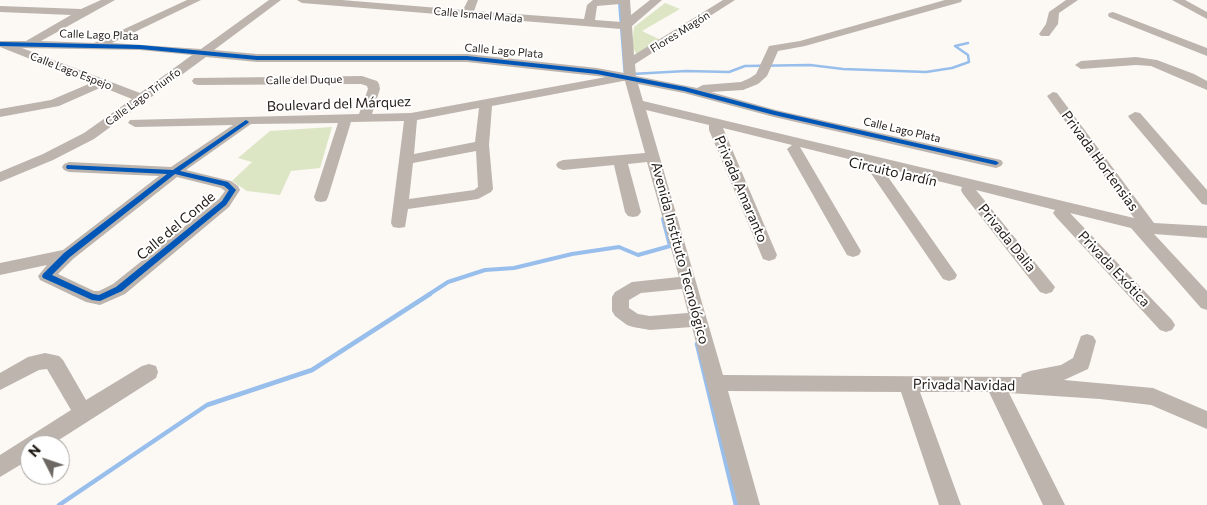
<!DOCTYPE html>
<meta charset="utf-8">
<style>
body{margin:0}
#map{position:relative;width:1207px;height:505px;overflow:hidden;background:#fcf8f4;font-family:Commissioner,sans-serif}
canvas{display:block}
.north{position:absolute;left:20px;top:435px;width:50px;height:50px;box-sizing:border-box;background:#fff;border:1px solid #a6a3a1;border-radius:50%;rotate:311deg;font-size:14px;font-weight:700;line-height:20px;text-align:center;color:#201a15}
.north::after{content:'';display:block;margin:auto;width:18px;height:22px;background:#6d6863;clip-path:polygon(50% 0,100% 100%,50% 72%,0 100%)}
</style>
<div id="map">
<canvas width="1207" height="505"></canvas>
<div class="north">N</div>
</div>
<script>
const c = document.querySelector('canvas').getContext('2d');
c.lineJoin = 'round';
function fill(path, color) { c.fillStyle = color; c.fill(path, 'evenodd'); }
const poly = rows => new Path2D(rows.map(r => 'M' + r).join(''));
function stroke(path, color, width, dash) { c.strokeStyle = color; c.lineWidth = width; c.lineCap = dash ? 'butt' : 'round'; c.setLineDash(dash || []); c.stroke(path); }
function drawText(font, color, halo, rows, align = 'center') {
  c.font = font + ' Commissioner,sans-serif'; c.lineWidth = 4; c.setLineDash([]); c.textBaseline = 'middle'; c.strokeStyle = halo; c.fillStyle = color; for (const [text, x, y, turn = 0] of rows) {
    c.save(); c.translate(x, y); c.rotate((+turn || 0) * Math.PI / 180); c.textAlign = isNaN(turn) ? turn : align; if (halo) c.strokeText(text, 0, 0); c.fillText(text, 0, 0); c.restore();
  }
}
fill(poly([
 [665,3,680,9,642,31,661,40,637,55,632,46,634,27],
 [332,127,320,168,291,171,280,195,247,191,232,181,252,162,238,158,270,131]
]), '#dce6c5');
stroke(poly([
 [619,0,625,77],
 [632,74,686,71,729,72,745,66,810,65,843,69,926,72,952,68,969,62,968,55,955,46,968,43]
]), '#98beec', 2.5);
stroke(poly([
 [663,219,670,246],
 [428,295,448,282,485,270,514,268,572,254,619,247,638,255,670,246]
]), '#98beec', 4);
stroke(poly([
 [697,344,736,505],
 [59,505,207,405,312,370,430,294]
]), '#98beec', 4.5);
fill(poly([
 [101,0,115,0,41,41,94,43,187,0,201,0,112,43,201,49,269,0,281,0,214,50,257,54,467,54,597,68,624,73,621,29,302,3,297,0,342,0,463,10,468,0,478,0,474,11,584,19,587,5,593,0,630,0,631,15,650,0,662,0,632,26,634,55,723,0,735,0,635,64,636,76,697,88,703,85,741,82,750,78,756,74,769,46,800,41,945,0,962,0,961,2,805,46,778,51,767,76,758,84,743,90,711,92,776,110,1001,160,1003,163,1001,166,996,168,774,117,684,93,638,84,643,101,1134,218,1047,96,1053,92,1057,93,1154,223,1207,226,1207,238,1154,234,1207,291,1207,310,1201,308,1131,228,1070,213,1172,320,1175,325,1172,330,1166,332,1160,330,1056,217,1053,213,1055,210,976,190,1055,287,1052,292,1046,294,1040,292,963,194,961,190,962,187,881,167,957,275,955,279,949,281,943,279,868,169,873,165,800,147,861,251,859,255,853,257,847,255,787,149,792,145,723,128,777,255,775,259,769,261,763,259,709,130,709,125,646,110,723,375,1021,377,1022,374,1030,371,1061,365,1073,358,1081,336,1087,334,1093,336,1096,341,1090,363,1088,369,1064,380,1153,388,1207,411,1207,429,1151,405,1100,399,1009,393,1065,505,1043,505,989,392,920,392,961,505,939,505,901,392,728,391,760,505,738,505,692,327,650,330,633,327,627,325,615,316,612,311,612,297,615,292,632,282,679,277,647,162,628,164,641,212,638,216,633,217,628,216,625,212,614,165,563,170,558,168,556,165,558,162,563,160,645,153,625,81,623,81,492,106,489,145,493,189,491,192,478,199,408,209,405,227,399,228,393,227,391,223,404,121,351,122,328,197,326,201,321,202,316,201,314,197,338,123,251,124,186,170,231,181,238,186,240,190,229,207,125,294,100,305,86,302,40,280,38,276,47,265,0,275,0,263,63,250,159,176,69,172,64,170,62,167,64,164,69,162,171,167,233,125,135,127,128,123,130,120,359,114,368,89,367,86,361,84,198,85,194,84,192,81,194,78,362,76,377,81,379,84,380,89,372,114,411,113,606,77,467,62,257,62,206,57,94,139,53,160,0,182,0,172,43,154,84,133,132,99,102,87,59,106,0,117,0,109,51,100,91,83,0,47,0,41,26,41,71,15,0,12,0,6,81,9,101,0],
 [620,4,621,22,595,20,597,6,620,4],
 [22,48,140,50,192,55,140,93,22,48],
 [479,108,475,142,414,154,417,120,479,108],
 [476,151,478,187,474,190,409,199,413,163,476,151],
 [177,177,221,188,225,191,219,199,113,284,99,291,94,291,58,274,73,259,177,177],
 [682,289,688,313,650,316,638,314,629,308,629,300,641,293,682,289],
 [1066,0,1078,0,1059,13,1058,24,1049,36,1041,36,1039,34,1046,24,1049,12,1066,0],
 [1172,0,1185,0,1207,12,1207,19,1172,0],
 [1113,12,1207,48,1207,56,1109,17,1108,15,1109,13,1113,12],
 [1136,57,1157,60,1194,74,1207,81,1207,90,1151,66,1136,65,1081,69,1075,65,1081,61,1136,57],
 [1135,112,1140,113,1207,190,1207,205,1202,204,1130,119,1128,116,1135,112],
 [45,353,59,356,63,360,86,400,142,366,149,364,156,366,158,372,156,378,51,445,30,445,30,459,0,477,0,455,71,410,47,369,39,370,0,390,0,373,28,357,45,353]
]), '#bcb4ad');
fill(poly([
 [0,42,140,45,257,56,467,56,597,70,685,87,775,111,996,161,999,163,996,165,774,115,684,91,597,74,467,60,257,60,140,49,0,46,0,42],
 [246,120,249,122,248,123,180,171,228,182,236,190,226,205,122,291,100,301,92,300,43,278,42,276,43,274,64,253,167,174,69,169,67,169,66,167,67,165,173,170,246,120],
 [175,174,224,186,229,190,222,201,116,287,99,295,93,294,52,275,70,257,175,174]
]), '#0057b8');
drawText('11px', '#201a15', '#fff', [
 ["Calle Ismael Mada",478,15,5],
 ["Flores Magón",680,32,-32],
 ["Calle Lago Plata",99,35,2],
 ["Calle Lago Plata",504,51,5],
 ["Calle Lago Espejo",71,71,21],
 ["Calle del Duque",304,80,-1],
 ["Calle Lago Triunfo",143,97,-36],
 ["Calle Lago Plata",902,130,13]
]);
drawText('14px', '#201a15', '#fff', [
 ["Boulevard del Márquez",339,104,-2],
 ["Privada Hortensias",1100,161,54],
 ["Circuito Jardín",893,172,13],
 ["Privada Amaranto",741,189,67],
 ["Calle del Conde",176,226,-40],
 ["Privada Dalia",1007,238,51],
 ["Avenida Instituto Tecnológico",680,253,75],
 ["Privada Exótica",1114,269,47],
 ["Privada Navidad",964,385,1]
]);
</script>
